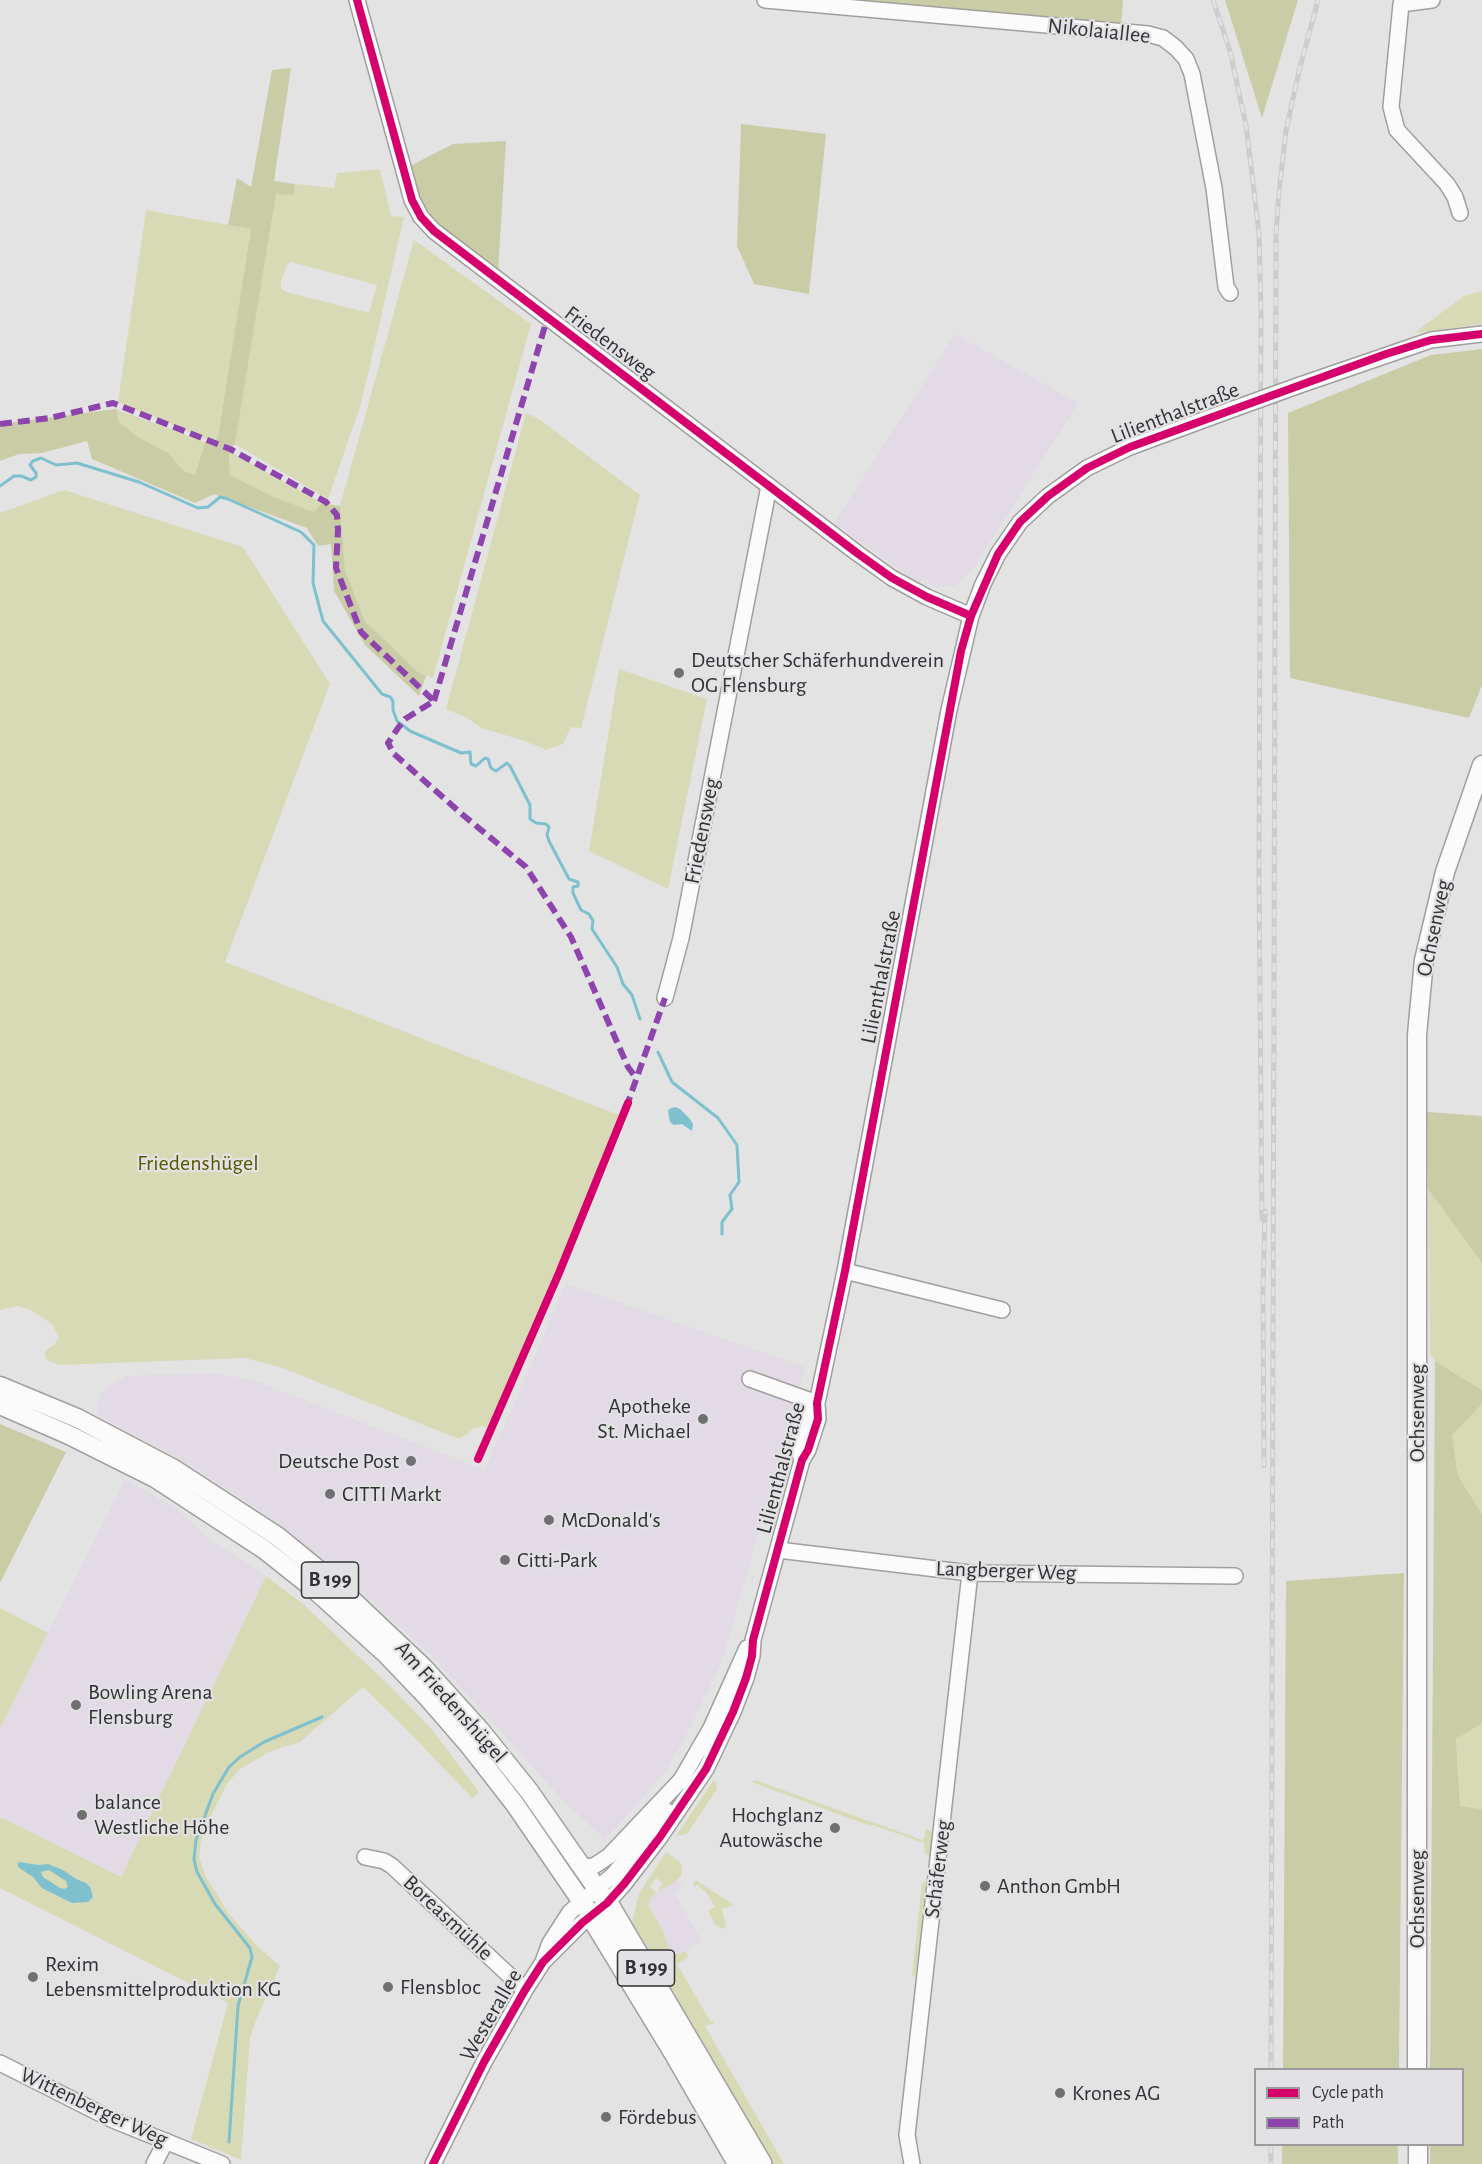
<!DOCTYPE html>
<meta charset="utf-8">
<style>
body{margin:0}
#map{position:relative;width:1482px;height:2164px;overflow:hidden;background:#e3e3e4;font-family:"Alegreya Sans",sans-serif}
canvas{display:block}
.legend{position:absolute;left:1254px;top:2068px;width:210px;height:78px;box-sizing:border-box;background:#e2e2e5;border:2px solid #9c9c9e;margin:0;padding:8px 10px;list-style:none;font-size:18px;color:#323234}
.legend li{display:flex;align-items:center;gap:12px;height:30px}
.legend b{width:30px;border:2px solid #9c9c9e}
</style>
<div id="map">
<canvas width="1482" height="2164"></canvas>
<ul class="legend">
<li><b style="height:8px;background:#d6006c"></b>Cycle path</li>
<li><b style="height:8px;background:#8e44ad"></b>Path</li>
</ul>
</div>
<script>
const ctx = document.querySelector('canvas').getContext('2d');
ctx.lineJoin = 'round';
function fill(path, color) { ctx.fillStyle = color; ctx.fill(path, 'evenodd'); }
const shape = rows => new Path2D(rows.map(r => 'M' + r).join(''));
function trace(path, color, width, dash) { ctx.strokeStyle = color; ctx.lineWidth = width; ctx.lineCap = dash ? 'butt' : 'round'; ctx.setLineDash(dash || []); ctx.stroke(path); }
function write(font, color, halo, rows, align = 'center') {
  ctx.font = font + ' "Alegreya Sans",sans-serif'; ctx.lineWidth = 4.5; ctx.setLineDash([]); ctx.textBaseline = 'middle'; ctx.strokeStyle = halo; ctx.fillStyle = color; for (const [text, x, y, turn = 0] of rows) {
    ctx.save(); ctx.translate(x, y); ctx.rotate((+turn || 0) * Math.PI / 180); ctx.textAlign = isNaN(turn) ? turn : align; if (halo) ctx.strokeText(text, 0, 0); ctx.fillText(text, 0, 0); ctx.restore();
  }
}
fill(shape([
 [955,334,1078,403,972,571,955,586,937,587,911,578,834,523],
 [566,1284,805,1367,722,1662,683,1741,665,1772,605,1840,560,1797,436,1660,332,1565,258,1509,181,1460,96,1414,101,1394,112,1383,127,1376,213,1373,253,1380,485,1470],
 [125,1480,176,1508,210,1540,266,1576,121,1877,0,1817,0,1729],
 [676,1880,683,1886,674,1893,702,1941,676,1955,672,1953,666,1945,663,1930,648,1902,657,1891,672,1884]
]), '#e2dae4');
fill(shape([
 [380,169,391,216,404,217,361,404,328,499,235,444,276,193,294,195,295,184,334,188,337,173],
 [291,262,377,285,369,313,286,292,281,288,281,282,287,265],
 [146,210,251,229,217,444,118,402],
 [414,240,531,324,433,678,419,673,365,621,345,570,340,506],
 [1482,291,1482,324,1414,333,1464,296],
 [116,409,205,442,195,475,184,471,168,453,138,437,119,422],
 [526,413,539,419,640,495,581,728,571,727,563,744,546,750,525,741,481,728,469,719,446,709],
 [229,451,322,503,314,512,274,497,230,475],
 [64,490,243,547,330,684,225,962,619,1115,559,1267,489,1428,482,1426,475,1428,461,1438,456,1438,283,1368,245,1358,59,1365,47,1360,45,1355,46,1350,54,1345,59,1337,52,1324,31,1310,18,1306,0,1310,0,513],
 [619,669,707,699,668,889,589,851],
 [1428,1189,1482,1263,1482,1390,1435,1361,1430,1354],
 [1482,1404,1482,1514,1458,1476,1452,1435],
 [266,1576,303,1604,395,1691,433,1731,479,1792,472,1798,406,1729,363,1687,300,1742,269,1752,240,1769,227,1784,210,1818,201,1841,199,1857,206,1877,229,1914,257,1946,280,1966,256,2020,250,2038,241,2160,191,2139,228,2003,0,1888,0,1817,121,1877],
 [0,1608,48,1633,0,1729],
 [1482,1723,1482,1809,1460,1806,1456,1738],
 [755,1780,922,1840,925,1836,925,1829,929,1830,932,1832,931,1857,925,1853,924,1843,873,1825,870,1826,752,1782],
 [713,1781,716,1782,717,1789,687,1834,676,1836],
 [666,1852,680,1862,682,1868,681,1876,672,1884,657,1891,663,1883,656,1878,650,1887,656,1892,650,1899,649,1906,663,1930,669,1950,676,1955,685,1951,689,1957,677,1964,710,2021,714,2021,715,2023,705,2026,784,2164,772,2164,691,2022,632,1923,639,1894],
 [693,1881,697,1881,734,1905,722,1909,726,1927,721,1929,718,1925,716,1926,708,1911,715,1907,705,1890,703,1891,698,1885,694,1887],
 [927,1881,917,1975,912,1976,922,1883]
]), '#d8dab6');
fill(shape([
 [819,0,1123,0,1121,26],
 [1225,0,1298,0,1262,118],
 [291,68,274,181,295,184,294,195,276,194,235,444,229,451,230,475,274,497,314,512,322,503,340,506,345,570,365,621,419,673,426,676,419,696,365,645,334,591,331,544,318,546,307,528,214,494,195,503,92,459,87,441,42,453,19,454,0,461,0,424,116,409,119,422,138,437,168,453,184,471,195,475,205,442,213,446,218,437,251,229,228,225,237,178,251,187,272,70],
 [741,124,826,134,809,294,754,284,737,246],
 [506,141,498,272,431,219,418,195,410,166,453,144],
 [1482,349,1482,685,1469,718,1290,678,1288,413,1431,355],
 [1427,1112,1482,1116,1482,1263,1428,1189],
 [1435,1361,1482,1390,1482,1404,1452,1435,1458,1476,1482,1514,1482,1723,1456,1739,1460,1806,1482,1809,1482,2164,1430,2164,1430,2145,1462,2144,1462,2070,1430,2069],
 [0,1424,66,1452,0,1583],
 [1404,1573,1399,2069,1283,2069,1286,1581],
 [1282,2145,1398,2145,1398,2164,1282,2164]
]), '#cacca5');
fill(shape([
 [675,1107,680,1109,689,1118,693,1124,692,1131,682,1124,674,1125,670,1122,668,1112,669,1109],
 [20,1862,38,1865,48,1864,63,1870,76,1879,86,1883,90,1887,93,1897,88,1902,72,1903,42,1888,33,1877,18,1867,18,1863],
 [49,1870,66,1881,68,1887,64,1889,60,1888,43,1877,41,1872]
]), '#7ec0ce');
trace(shape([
 [0,486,14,476,21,476,31,480,36,477,36,473,30,465,33,461,41,458,56,465,77,463,139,482,198,508,208,507,220,497,228,499,301,532,314,545,313,583,323,621,382,694,390,697,393,701,393,710,397,721,410,731,461,753,470,752,471,764,476,766,485,758,488,759,491,768,496,771,507,763,510,766,530,805,530,819,536,823,546,824,549,827,547,835,549,841,569,879,578,882,578,886,573,887,573,893,581,910,589,914,593,921,592,929,617,967,623,984,632,995,640,1019],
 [658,1052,672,1082,718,1118,737,1145,739,1182,730,1195,732,1209,722,1222,722,1234],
 [229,2142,238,2006,252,1957,250,1948,215,1904,197,1872,194,1859,196,1840,213,1794,229,1767,240,1757,264,1742,322,1717]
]), '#7ec0ce', 3);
const minor = shape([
 [357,0,412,200,421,217,434,231,857,553,892,578,927,597,971,616],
 [765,0,1148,34,1163,38,1176,48,1186,59,1192,74,1214,188,1226,287,1230,293],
 [1432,0,1401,4,1391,107,1397,130,1447,184,1455,197,1460,213],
 [1300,385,1431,340,1482,334],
 [665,998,681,938,769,486],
 [845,1271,1002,1310],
 [750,1379,817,1403],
 [802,1460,797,1446,806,1416,817,1403],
 [778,1550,970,1573,1235,1576],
 [365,1857,384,1861,392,1866,525,1990],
 [584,1867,594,1866,609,1856,681,1780,711,1728,747,1648],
 [544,1959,550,1943,570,1912,613,1875,667,1811],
 [0,2063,113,2120,222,2164],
 [154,2164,166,2141],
 [433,2164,484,2062,525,1990,543,1962,582,1923,607,1903,624,1884,660,1837,706,1769,733,1712,746,1678,752,1656,753,1640,802,1460,808,1450,818,1419,817,1403,845,1271,949,710,971,616,983,584,998,554,1020,522,1048,496,1087,468,1130,447,1236,408],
 [912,2164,907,2135,970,1573]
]);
const major = shape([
 [0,1386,77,1418,174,1469,277,1536,331,1580,424,1668,480,1730,529,1791,607,1903],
 [0,1405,69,1435,155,1478,265,1550,314,1589,386,1654,429,1699,468,1744,514,1803,591,1915],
 [1417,2070,1417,1035,1424,960,1445,872,1482,765],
 [1418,2144,1418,2164]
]);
const highway = shape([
 [607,1903,761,2164],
 [591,1915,675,2053,739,2164]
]);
trace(minor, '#9f9fa0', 18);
trace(major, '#9f9fa0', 21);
trace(highway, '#9f9fa0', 24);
trace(minor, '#fbfbfb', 15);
trace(major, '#fbfbfb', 18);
trace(highway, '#fbfbfb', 21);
const rail = shape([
 [1213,0,1230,51,1246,125,1259,233,1261,314,1259,874,1262,1219],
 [1264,1466,1263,1290,1265,1211],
 [1271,2070,1276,235,1279,192,1286,131,1299,71,1318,0],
 [1271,2144,1271,2164]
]);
trace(rail, '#ccc', 5);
trace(rail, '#e2e2e5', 3, [9]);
const minorBridge = shape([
 [1236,408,1300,385]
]);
trace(minorBridge, '#9f9fa0', 18, []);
trace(minorBridge, '#fbfbfb', 15);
trace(shape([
 [0,424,50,418,113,403,230,449,326,502,337,515,338,530,336,568,361,632,434,701,405,719,398,728,388,743,394,754,463,815,526,867,571,937,628,1067,637,1079],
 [434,701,547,319],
 [626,1108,665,998]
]), '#8e44ad', 6, [12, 6]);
trace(shape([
 [357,0,412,200,421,217,434,231,857,553,892,578,927,597,971,616],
 [478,1459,559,1273,628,1103],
 [433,2164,484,2062,525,1990,543,1962,582,1923,607,1903,624,1884,660,1837,706,1769,733,1712,746,1678,752,1656,753,1640,802,1460,808,1450,818,1419,817,1403,845,1271,961,651,971,616,998,554,1020,522,1048,496,1087,468,1130,447,1386,354,1431,340,1482,334]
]), '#d6006c', 8);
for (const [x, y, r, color] of [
 [679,673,6,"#707072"],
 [703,1419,6,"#707072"],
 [411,1461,6,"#707072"],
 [330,1494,6,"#707072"],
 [549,1520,6,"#707072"],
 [505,1560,6,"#707072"],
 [76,1705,6,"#707072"],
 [82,1815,6,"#707072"],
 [835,1828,6,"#707072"],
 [985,1886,6,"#707072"],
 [33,1977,6,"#707072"],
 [388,1987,6,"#707072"],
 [1060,2093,6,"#707072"],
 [606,2117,6,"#707072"]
]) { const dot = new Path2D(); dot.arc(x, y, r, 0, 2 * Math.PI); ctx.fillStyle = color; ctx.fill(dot); trace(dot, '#e2e2e5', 2); }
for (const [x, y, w] of [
 [330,1580,57],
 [646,1968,57]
]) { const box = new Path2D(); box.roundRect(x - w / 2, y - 18, w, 36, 4.5); ctx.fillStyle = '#e2e2e5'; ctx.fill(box); trace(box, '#323234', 1.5); }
write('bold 21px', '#323234', null, [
 ["B 199",330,1580],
 ["B 199",646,1968]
]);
write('22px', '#323234', '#e2e2e5', [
 ["Nikolaiallee",1099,31,6],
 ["Friedensweg",610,343,37],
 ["Lilienthalstraße",1175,413,-21],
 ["Friedensweg",702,831,-79],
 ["Ochsenweg",1434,928,-78],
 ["Lilienthalstraße",881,977,-79],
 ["Ochsenweg",1417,1413,-90],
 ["Lilienthalstraße",781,1468,-75],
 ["Langberger Weg",1006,1571,2],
 ["Am Friedenshügel",451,1702,48],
 ["Schäferweg",938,1869,-83],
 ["Ochsenweg",1417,1899,-90],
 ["Boreasmühle",448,1918,43],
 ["Westerallee",491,2015,-60],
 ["Wittenberger Weg",94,2107,25]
]);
write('22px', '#323234', '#e2e2e5', [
 ["Deutscher Schäferhundverein",691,660],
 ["OG Flensburg",691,685],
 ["Apotheke",691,1406,"right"],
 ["St. Michael",691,1431,"right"],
 ["Deutsche Post",399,1461,"right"],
 ["CITTI Markt",342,1494],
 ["McDonald's",561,1520],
 ["Citti-Park",517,1560],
 ["Bowling Arena",88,1692],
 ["Flensburg",88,1717],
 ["balance",94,1802],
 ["Westliche Höhe",94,1827],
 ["Hochglanz",823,1815,"right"],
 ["Autowäsche",823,1840,"right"],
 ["Anthon GmbH",997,1886],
 ["Rexim",45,1964],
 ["Lebensmittelproduktion KG",45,1989],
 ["Flensbloc",400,1987],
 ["Krones AG",1072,2093],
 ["Fördebus",618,2117]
], 'left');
write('22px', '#595900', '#e2e2e5', [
 ["Friedenshügel",198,1163]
]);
</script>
